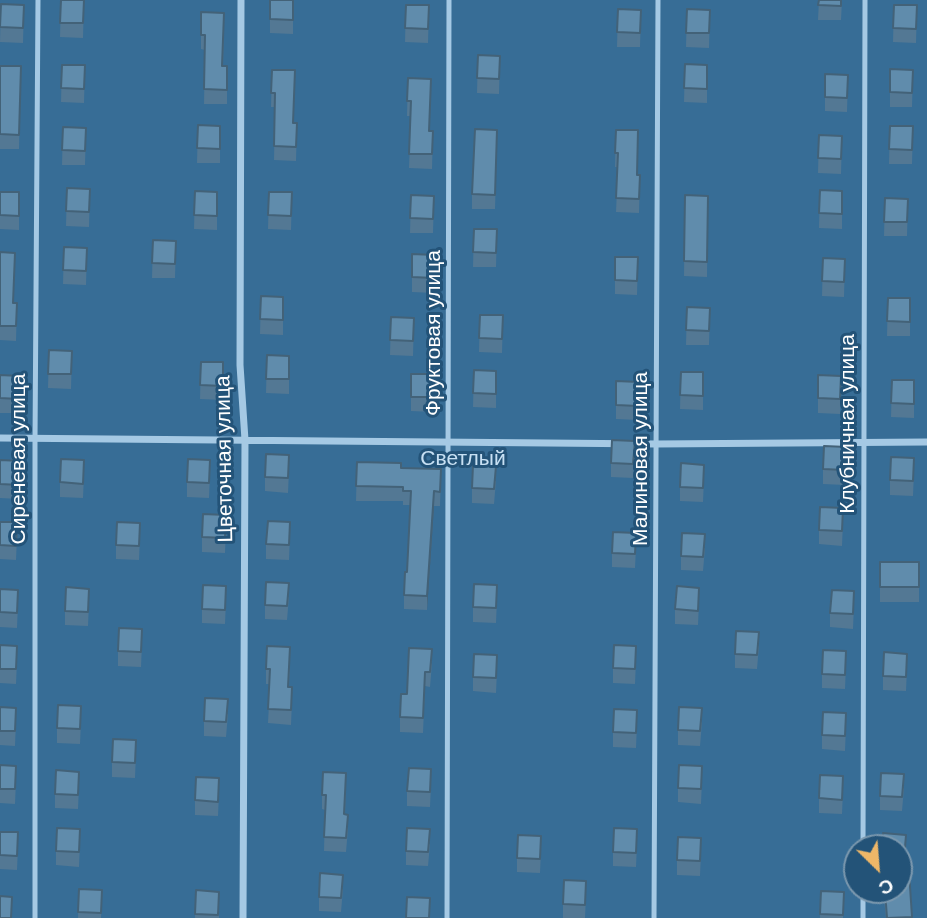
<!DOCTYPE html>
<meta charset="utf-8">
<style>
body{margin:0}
#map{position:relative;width:927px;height:918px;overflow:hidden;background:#235378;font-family:Arial,sans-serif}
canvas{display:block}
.north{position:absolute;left:843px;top:834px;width:70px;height:70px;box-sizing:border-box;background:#235378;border:2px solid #7b98ae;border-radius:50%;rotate:155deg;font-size:19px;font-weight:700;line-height:28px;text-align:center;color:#fff}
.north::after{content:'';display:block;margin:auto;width:24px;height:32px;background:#eeb768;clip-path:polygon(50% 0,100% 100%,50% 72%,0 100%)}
</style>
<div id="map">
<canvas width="927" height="918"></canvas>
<div class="north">С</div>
</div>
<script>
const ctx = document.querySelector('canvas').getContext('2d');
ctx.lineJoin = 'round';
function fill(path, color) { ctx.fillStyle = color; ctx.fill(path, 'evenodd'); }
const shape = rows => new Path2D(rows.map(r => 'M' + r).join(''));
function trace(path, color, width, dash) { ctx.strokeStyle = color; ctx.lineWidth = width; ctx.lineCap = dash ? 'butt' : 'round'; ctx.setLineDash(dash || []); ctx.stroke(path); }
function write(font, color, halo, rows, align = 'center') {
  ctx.font = font + ' Arial,sans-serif'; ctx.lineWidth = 6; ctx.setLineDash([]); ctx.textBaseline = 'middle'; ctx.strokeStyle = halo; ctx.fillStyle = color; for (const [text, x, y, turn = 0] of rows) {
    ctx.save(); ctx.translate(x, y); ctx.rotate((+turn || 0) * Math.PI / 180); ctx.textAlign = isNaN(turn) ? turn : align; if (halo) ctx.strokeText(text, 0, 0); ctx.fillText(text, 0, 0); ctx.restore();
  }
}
fill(shape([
 [0,0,927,0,927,918,0,918],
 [857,848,899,848,899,890,857,890]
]), '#376d96');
trace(shape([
 [863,848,865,0],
 [35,918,35,440,38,0],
 [447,918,449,0],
 [654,918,658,0],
 [863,918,863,890]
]), '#a5c9e4', 5);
trace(shape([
 [241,0,240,365,245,440,243,918],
 [0,438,656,444,927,442]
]), '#a5c9e4', 7);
fill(shape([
 [61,0,84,0,83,38,60,37],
 [270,0,293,0,293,34,270,33],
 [819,0,842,0,841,20,818,20],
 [1,4,24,5,23,43,0,42],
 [406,5,429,5,428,43,405,42],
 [894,5,917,5,916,43,893,42],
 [618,9,641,10,640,47,617,47],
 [687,9,710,10,709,48,686,47],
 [201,12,224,27,223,66,227,66,227,104,204,104,205,50,201,49],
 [478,55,500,56,499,94,477,93],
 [685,64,707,65,707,103,684,102],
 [62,65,85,65,84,103,61,102],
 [0,66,21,66,19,149,0,149],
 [272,70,293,123,297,123,296,161,274,160,275,107,271,107],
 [913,70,912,107,890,107,890,92],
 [825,74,848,75,847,112,825,111],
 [408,78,430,131,433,131,432,169,409,168,411,116,407,116],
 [198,125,220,126,220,163,197,163],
 [890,126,913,126,912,164,889,164],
 [63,127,86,128,85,165,62,165],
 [616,130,637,175,640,175,639,213,616,212,618,167,615,167],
 [819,135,842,136,841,174,818,173],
 [497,144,495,209,472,209,472,194],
 [67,188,90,189,89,227,66,226],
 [820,190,842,191,842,229,819,228],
 [195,191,217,192,217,230,194,229],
 [0,192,19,192,19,230,0,229],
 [269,192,292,192,291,230,268,229],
 [411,195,434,196,433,233,410,233],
 [685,195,708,196,707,277,684,276],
 [885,198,908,199,907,236,884,236],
 [474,229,497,229,496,267,473,267],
 [153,240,176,241,175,278,152,278],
 [64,247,87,248,86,285,63,284],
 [0,252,14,303,17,303,16,341,0,340],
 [412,254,435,255,434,293,412,292],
 [615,257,638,257,637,295,615,294],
 [823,258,845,259,844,297,822,296],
 [261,296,283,297,283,335,260,334],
 [888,298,910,298,910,336,887,336],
 [687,307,710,308,709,345,686,345],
 [480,315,503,315,502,353,479,352],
 [391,317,414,318,413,356,390,355],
 [49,350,72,351,71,389,48,388],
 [267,355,289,356,289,394,266,393],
 [201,362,223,362,223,400,200,399],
 [474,370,496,371,496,408,473,407],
 [681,372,703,372,703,410,680,409],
 [411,374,434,374,433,412,411,411],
 [0,375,20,376,19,413,0,413],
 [818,375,841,376,840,414,818,413],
 [892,380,914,380,914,418,891,417],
 [616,381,639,382,638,420,616,419],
 [635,455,633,478,611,477,611,463],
 [0,460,21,476,20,499,0,498],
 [847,461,845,485,823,484,823,469],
 [357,462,401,468,441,469,440,506,434,506,427,610,404,609,404,595,407,572,411,505,403,505,403,501,356,501],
 [289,470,288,493,265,491,265,477],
 [914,472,913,496,890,495,890,480],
 [210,474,209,498,187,497,187,482],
 [84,475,83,498,60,497,60,482],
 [704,479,703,502,680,501,680,487],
 [496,481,494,504,472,503,472,488],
 [0,522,17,537,16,560,0,559],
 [843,522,842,546,819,544,819,530],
 [226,529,225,553,202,552,202,537],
 [290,536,289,560,266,559,266,544],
 [140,537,139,560,116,559,116,545],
 [636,548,635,568,612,567,612,553],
 [705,548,703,571,681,570,681,556],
 [880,562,919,562,919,602,880,602],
 [0,589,18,604,17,628,0,627],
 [289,597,287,620,265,619,265,605],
 [497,599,496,623,473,622,473,607],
 [226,601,225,624,202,623,202,609],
 [699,602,698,625,675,624,675,609],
 [89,603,88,626,65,625,65,611],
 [854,605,853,629,830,627,830,613],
 [142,644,141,667,118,666,118,651],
 [0,645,17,661,16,684,0,683],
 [759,646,757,669,735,668,735,654],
 [636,661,635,684,613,683,613,668],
 [290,662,289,687,292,701,291,725,268,723,270,684,266,684,266,669],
 [432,663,430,687,425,686,423,733,400,732,400,717,407,694],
 [846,666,845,689,822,688,822,674],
 [907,668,906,691,883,690,883,676],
 [497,670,496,693,473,691,473,677],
 [0,707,16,722,15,746,0,745],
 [228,714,226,737,204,736,204,721],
 [81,721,80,744,57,743,57,728],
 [702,722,700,746,678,745,678,730],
 [637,724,636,748,613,747,613,732],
 [846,727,845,751,822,749,822,735],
 [136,754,135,778,112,777,112,762],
 [0,765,16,781,15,804,0,803],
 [702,780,701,804,678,802,678,788],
 [431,784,430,807,407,806,407,791],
 [79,786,78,809,55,808,55,794],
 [346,787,345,814,348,829,346,852,324,851,325,810,322,809,322,795],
 [904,788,902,811,880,810,880,796],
 [843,791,842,814,819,813,819,798],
 [219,793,218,816,195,815,195,800],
 [0,832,18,847,17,870,0,869],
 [80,843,79,867,56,865,56,851],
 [430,844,428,866,406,865,406,851],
 [637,844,636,867,613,866,613,852],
 [906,849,904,871,909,871,912,918,886,918,883,890,899,890],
 [541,850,540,873,517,872,517,858],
 [701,852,700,876,677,875,677,860],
 [79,889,102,890,101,918,78,918],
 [343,889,341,912,319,911,319,897],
 [196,890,219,892,219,918,195,918],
 [821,891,844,892,843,918,820,918],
 [586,896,585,918,563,918,563,904]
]), '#537894');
fill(shape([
 [434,491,434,506,427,610,427,596]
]), '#436278');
const building = shape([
 [61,0,84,0,83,23,60,23,61,0],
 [270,0,293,0,293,20,270,19,270,0],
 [819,0,841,0,841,6,818,5,819,0],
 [1,4,24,5,23,28,0,27,1,4],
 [406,5,429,5,428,29,405,28,406,5],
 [894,5,917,5,916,29,893,28,894,5],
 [618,9,641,10,640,33,617,32,618,9],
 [687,9,710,10,709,33,686,33,687,9],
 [201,12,224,13,222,66,227,66,227,90,204,89,205,35,201,35,201,12],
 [478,55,500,56,499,79,477,78,478,55],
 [685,64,707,65,707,89,684,88,685,64],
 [62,65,85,65,84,89,61,88,62,65],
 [0,66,21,66,19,135,0,134,0,66],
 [890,69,913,70,912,93,890,92,890,69],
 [272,70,295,70,293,123,297,123,296,147,274,146,275,93,271,93,272,70],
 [825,74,848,75,847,98,825,97,825,74],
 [408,78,431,79,429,131,433,131,432,154,409,154,411,101,407,101,408,78],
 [198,125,220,126,220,149,197,148,198,125],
 [890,126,913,126,912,150,889,149,890,126],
 [63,127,86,128,85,151,62,150,63,127],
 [475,129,497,130,495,195,472,194,475,129],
 [616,130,638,130,637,175,640,175,639,199,616,198,618,153,615,153,616,130],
 [819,135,842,136,841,159,818,158,819,135],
 [67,188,90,189,89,212,66,211,67,188],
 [820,190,842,191,842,214,819,213,820,190],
 [195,191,217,192,217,216,194,215,195,191],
 [0,192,19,192,19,216,0,215,0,192],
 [269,192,292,192,291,216,268,215,269,192],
 [411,195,434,196,433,219,410,218,411,195],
 [685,195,708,196,707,262,684,261,685,195],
 [885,198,908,199,907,222,884,222,885,198],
 [474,229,497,229,496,253,473,252,474,229],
 [153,240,176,241,175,264,152,263,153,240],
 [64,247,87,248,86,271,63,270,64,247],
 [0,252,15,253,13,303,17,303,16,326,0,326,0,252],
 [412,254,435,255,434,278,412,277,412,254],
 [615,257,638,257,637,281,615,280,615,257],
 [823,258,845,259,844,282,822,281,823,258],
 [261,296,283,297,283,320,260,319,261,296],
 [888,298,910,298,910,322,887,321,888,298],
 [687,307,710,308,709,331,686,330,687,307],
 [480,315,503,315,502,339,479,338,480,315],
 [391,317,414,318,413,341,390,340,391,317],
 [49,350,72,351,71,374,48,374,49,350],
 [267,355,289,356,289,379,266,379,267,355],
 [201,362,223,362,223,386,200,385,201,362],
 [474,370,496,371,496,394,473,393,474,370],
 [681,372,703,372,703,396,680,395,681,372],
 [411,374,434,374,433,397,411,397,411,374],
 [0,375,20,376,19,399,0,398,0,375],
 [818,375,841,376,840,399,818,398,818,375],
 [892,380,914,380,914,404,891,403,892,380],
 [616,381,639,382,638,406,616,405,616,381],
 [612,440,635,441,633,464,611,463,612,440],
 [824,446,847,447,845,470,823,469,824,446],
 [266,454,289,455,288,478,265,477,266,454],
 [891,457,914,458,913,481,890,480,891,457],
 [61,459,84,460,83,484,60,482,61,459],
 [188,459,210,460,209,483,187,482,188,459],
 [0,460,21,461,20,485,0,484,0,460],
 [357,462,401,463,401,468,441,469,440,492,434,491,427,596,404,595,405,572,407,572,411,491,403,491,403,487,356,486,357,462],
 [681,463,704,465,703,488,680,487,681,463],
 [473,465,496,466,494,489,472,488,473,465],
 [820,507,843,508,842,531,819,530,820,507],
 [203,514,226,515,225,538,202,537,203,514],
 [268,521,290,522,289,545,266,544,268,521],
 [0,522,17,522,16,546,0,545,0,522],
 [117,522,140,523,139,546,116,545,117,522],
 [613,532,636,533,635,554,612,553,613,532],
 [682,533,705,534,703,557,681,556,682,533],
 [880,562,919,562,919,587,880,587,880,562],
 [266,582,289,583,287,606,265,605,266,582],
 [474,584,497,585,496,608,473,607,474,584],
 [203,585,226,586,225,610,202,609,203,585],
 [677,586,699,588,698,611,675,609,677,586],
 [66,587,89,589,88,612,65,611,66,587],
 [0,589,18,590,17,613,0,612,0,589],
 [832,590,854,591,853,614,830,613,832,590],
 [119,628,142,629,141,652,118,651,119,628],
 [736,631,759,632,757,655,735,654,736,631],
 [0,645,17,646,16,669,0,669,0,645],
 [614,645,636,646,635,669,613,668,614,645],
 [267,646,290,647,288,687,292,687,291,710,268,709,270,669,266,669,267,646],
 [409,648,432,649,430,672,425,672,423,718,400,717,401,694,407,694,409,648],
 [823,650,846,651,845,675,822,674,823,650],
 [884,652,907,654,906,677,883,676,884,652],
 [474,654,497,655,496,678,473,677,474,654],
 [205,698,228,699,226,722,204,721,205,698],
 [58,705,81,706,80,729,57,728,58,705],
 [0,707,16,708,15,731,0,731,0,707],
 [679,707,702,708,700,731,678,730,679,707],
 [614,709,637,710,636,733,613,732,614,709],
 [823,712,846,713,845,736,822,735,823,712],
 [113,739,136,740,135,763,112,762,113,739],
 [0,765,16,766,15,789,0,789,0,765],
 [679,765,702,766,701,789,678,788,679,765],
 [409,768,431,769,430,792,407,791,409,768],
 [56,770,79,772,78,795,55,794,56,770],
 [323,772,346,773,344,814,348,815,346,838,324,837,326,795,322,795,323,772],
 [881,773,904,774,902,797,880,796,881,773],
 [820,775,843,776,842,800,819,798,820,775],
 [196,777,219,778,218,802,195,800,196,777],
 [57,828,80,829,79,852,56,851,57,828],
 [407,828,430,829,428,852,406,851,407,828],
 [614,828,637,829,636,853,613,852,614,828],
 [0,832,18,832,17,856,0,855,0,832],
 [883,833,906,835,903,871,909,871,912,917,887,918,885,890,899,890,899,848,882,848,883,833],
 [518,835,541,836,540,859,517,858,518,835],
 [678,837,701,838,700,861,677,860,678,837],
 [320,873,343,875,341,898,319,897,320,873],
 [564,880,586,881,585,905,563,904,564,880],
 [79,889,102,890,101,913,78,912,79,889],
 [196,890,219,892,218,915,195,914,196,890],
 [821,891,844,892,843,915,820,914,821,891],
 [0,896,12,897,11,918,0,918,0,896],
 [407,897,430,898,429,918,406,918,407,897]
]);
fill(building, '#608cac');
trace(building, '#436278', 2);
write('21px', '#fff', '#235378', [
 ["Фруктовая улица",434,333,-90],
 ["Клубничная улица",848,424,-90],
 ["Сиреневая улица",19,459,-90],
 ["Цветочная улица",225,459,-91],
 ["Малиновая улица",641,459,-90]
]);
write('21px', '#c7e0f3', '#235378', [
 ["Светлый",463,459]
]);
</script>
